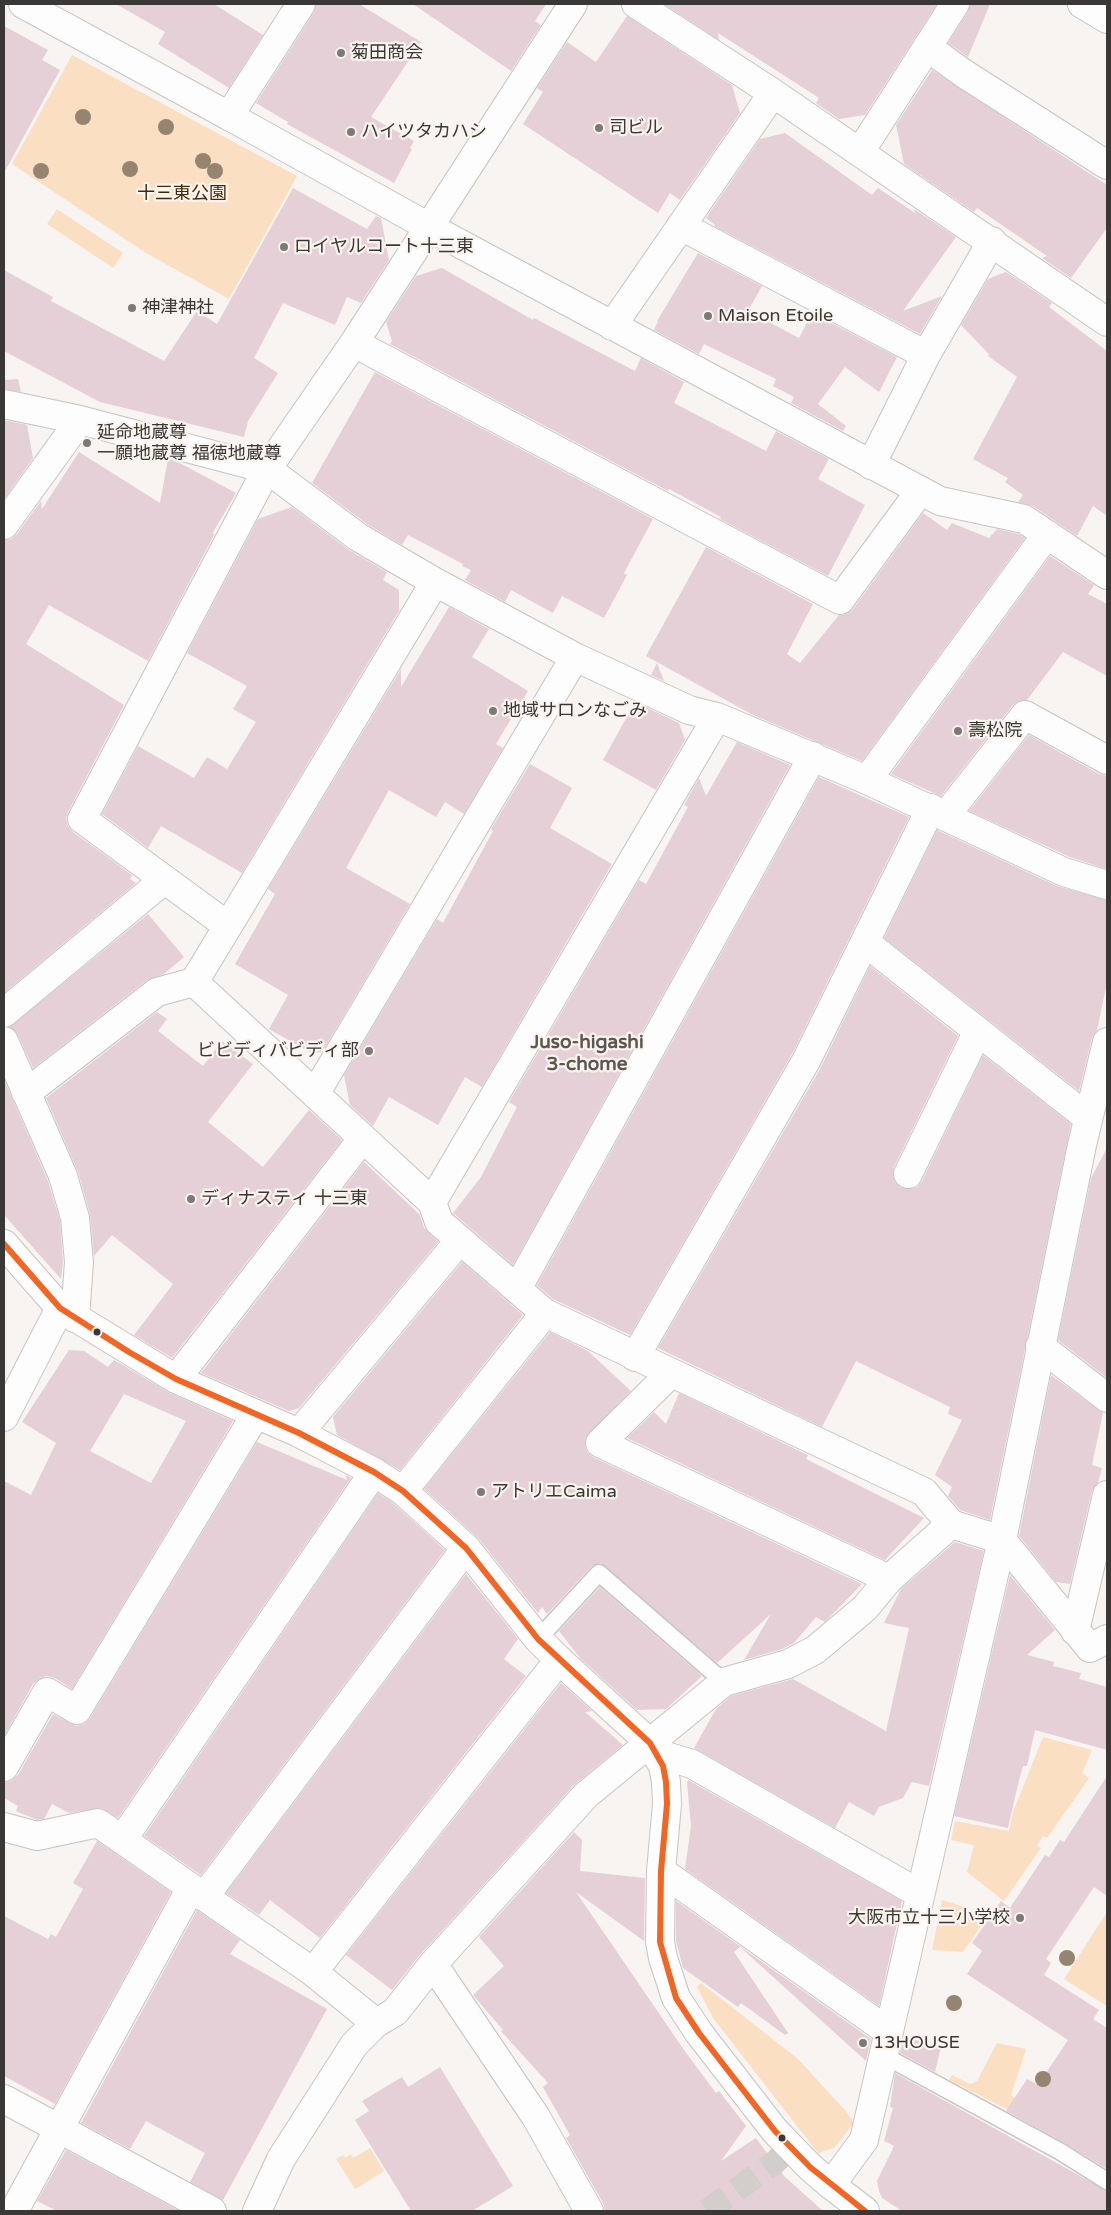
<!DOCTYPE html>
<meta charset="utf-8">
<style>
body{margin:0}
#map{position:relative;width:1111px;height:2215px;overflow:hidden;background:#f7f4f1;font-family:"Varela Round",sans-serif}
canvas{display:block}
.frame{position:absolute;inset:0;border:5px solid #3a3836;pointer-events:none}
</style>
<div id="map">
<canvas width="1111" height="2215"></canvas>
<div class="frame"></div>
</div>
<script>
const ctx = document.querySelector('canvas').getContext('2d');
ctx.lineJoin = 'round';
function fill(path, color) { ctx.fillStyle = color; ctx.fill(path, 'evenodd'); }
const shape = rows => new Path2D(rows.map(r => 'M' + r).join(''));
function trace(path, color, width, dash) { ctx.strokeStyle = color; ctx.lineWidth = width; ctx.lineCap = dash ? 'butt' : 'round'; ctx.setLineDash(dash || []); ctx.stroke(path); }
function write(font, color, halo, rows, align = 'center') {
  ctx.font = font + ' "Varela Round","Noto Sans JP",sans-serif'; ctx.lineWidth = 4.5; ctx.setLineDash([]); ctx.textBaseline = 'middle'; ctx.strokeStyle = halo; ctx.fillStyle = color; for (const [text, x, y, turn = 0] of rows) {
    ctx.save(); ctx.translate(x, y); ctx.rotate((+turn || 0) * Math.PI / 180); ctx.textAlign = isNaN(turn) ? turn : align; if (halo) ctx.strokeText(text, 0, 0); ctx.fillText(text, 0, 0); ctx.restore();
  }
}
fill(shape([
 [72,55,297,176,229,299,146,253,12,164],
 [57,209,123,253,113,268,47,224],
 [1043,1737,1092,1750,1082,1773,1089,1778,1047,1838,1043,1836,1037,1845,1041,1848,1004,1901,967,1872,974,1845,951,1840,955,1821,1009,1831,1013,1812],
 [942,1900,965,1907,983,1923,963,1952,932,1950],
 [1107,1912,1107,2006,1064,1979],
 [701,1983,797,2058,845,2110,854,2123,834,2148,818,2153,713,2018,697,1987],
 [997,2043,1026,2049,1011,2095,1023,2104,1029,2120,949,2080,952,2075,970,2084,977,2081],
 [370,2148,384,2171,355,2189,336,2159,343,2155,345,2158,351,2154,353,2158]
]), '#fadfc3');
fill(shape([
 [116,4,214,4,263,35,229,88,158,44,165,32],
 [316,4,359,4,421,42,371,117,414,141,410,148,412,149,394,183,287,124,288,122,256,103,314,12],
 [413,4,546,4,535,21,541,25,511,71],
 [664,4,937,4,865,115,839,119,816,103,819,98,718,33,719,40],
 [970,4,990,4,968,57,948,43,968,12],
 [627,16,732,85,740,113,680,200,670,193,658,213,523,124,543,92,537,88,567,42,596,62],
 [4,26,48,50,42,60,60,70,4,173],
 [932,70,1107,185,1107,228,1071,278,1042,258,1047,256,977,208,974,212,904,164,896,125],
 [785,133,872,195,878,188,915,213,914,209,956,237,903,311,942,296,920,334,714,226,715,225,706,218,760,139],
 [293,188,367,229,376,216,381,218,389,260,361,303,347,297,335,325,283,303,254,358,278,373,248,421,244,437,100,402,4,351,4,270,53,297,51,301,164,361,197,311,217,324],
 [698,253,762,286,748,311,799,338,812,313,897,357,879,392,845,367,818,404,846,426,843,431,791,403,794,397,773,386,776,379,704,344,699,354,654,330,658,321,657,321],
 [442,268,533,320,534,318,635,371,641,358,684,382,674,403,766,451,776,431,829,459,818,479,865,505,828,576,720,519,721,517,669,489,668,491,390,344,392,341,386,322,416,276],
 [1006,272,1052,303,1049,307,1107,351,1107,516,1093,506,1077,536,1033,506,1018,502,1023,495,1005,482,1008,478,973,459,1017,377,988,356,989,354,961,325,988,279],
 [375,372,653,519,624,573,627,575,604,618,562,596,553,613,511,590,505,602,465,580,471,570,462,566,463,564,408,535,402,545,367,524,312,483],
 [18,379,21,392,4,389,4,380],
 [4,420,27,425,33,458,4,499],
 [79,452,160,503,168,459,176,461,236,493,212,534,215,533,148,661,49,605,26,644,124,705,68,812,66,819,68,826,73,832,132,875,130,879,136,883,4,993,4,540,11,539,17,534,41,501,42,509],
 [292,507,349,550,387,572,383,580,399,590,399,611,242,873,161,826,148,848,102,814,138,746,194,778,207,757,227,769,256,722,233,709,247,686,187,653,258,519],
 [923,513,947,530,952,523,989,538,997,529,1018,534,1025,538,862,761,753,715,646,656,706,547,813,604,787,654,800,663,839,615,847,614,853,609],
 [1050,556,1094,585,1088,594,1107,604,1107,676,1063,652,1027,700,1019,701,1013,705,941,796,891,774],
 [449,607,489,629,472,657,528,691,496,744,503,748,464,814,445,802,436,817,389,790,346,868,410,904,322,1052,311,1053,269,1029,288,995,235,964,275,894,268,889,401,669,401,687],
 [657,663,664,681,651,675],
 [635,702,679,723,685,740,656,790,603,760],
 [1029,735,1099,774,1107,776,1107,869,1070,857,969,811],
 [737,742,790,765,513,1265,453,1213,481,1177,517,1107,509,1102,639,880,646,884,688,807,684,805,699,778,706,796],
 [530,764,572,788,550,828,612,864,482,1087,465,1077,438,1125,389,1097,373,1126,350,1105,344,1075,437,919,443,923,493,831,491,829],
 [819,777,909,817,792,1054,630,1335,553,1299,537,1285],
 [937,830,1057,886,1107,900,1107,983,1097,1030,1092,1038,1079,1091,884,938],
 [148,914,184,957,164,974,147,980,33,1068,18,1035,10,1027],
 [870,966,958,1036,894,1167,893,1176,895,1182,901,1188,910,1189,917,1187,922,1181,983,1055,1071,1124,990,1520,960,1510,948,1496,952,1487,935,1475,962,1420,948,1414,950,1407,856,1361,822,1427,658,1348,820,1069],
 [157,1012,167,1019,158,1031,203,1066,222,1041,253,1064,208,1122,263,1167,309,1110,342,1140,172,1358,134,1335,173,1284,112,1235,94,1256,90,1214,78,1172,46,1098],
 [4,1079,48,1181,60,1221,63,1262,61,1279,4,1215],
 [1107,1148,1107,1378,1058,1340,1091,1178],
 [364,1162,420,1215,424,1228,438,1242,299,1408,289,1411,201,1373],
 [462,1262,523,1315,400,1470,337,1435,333,1417],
 [550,1332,588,1351,631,1391,585,1438,585,1446,587,1452,593,1457,862,1584,825,1622,816,1617,794,1643,782,1649,744,1660,771,1614,717,1663,601,1563,592,1566,547,1614,542,1607,538,1613,478,1538,424,1489],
 [69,1350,84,1351,108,1367,114,1360,170,1393,233,1421,229,1428,226,1429,228,1430,72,1689,55,1678,47,1676,39,1679,33,1684,4,1736,4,1481,31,1495,56,1443,22,1422],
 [124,1394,186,1421,151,1483,90,1451],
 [1051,1375,1103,1413,1092,1465,1102,1468,1098,1483,1092,1491,1070,1584,1056,1582,1019,1536],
 [679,1393,808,1455,806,1459,924,1518,885,1560,627,1438,654,1412,666,1424],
 [257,1442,347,1480,346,1475,351,1478,118,1818,101,1808,69,1813,52,1804,44,1819,37,1820,16,1811,18,1806,4,1798,4,1783,11,1781,18,1775,53,1714,76,1726,84,1724,90,1718],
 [378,1493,393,1503,445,1550,201,1875,144,1836],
 [955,1542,984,1551,929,1786,912,1782,903,1798,879,1807,874,1816,849,1802,835,1828,694,1748,716,1709,731,1696,793,1679,886,1731,909,1628,884,1623,901,1589],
 [466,1574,518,1639,504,1659,526,1676,320,1938,270,1900,259,1915,226,1893],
 [1010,1575,1055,1630,1027,1655,1054,1662,1053,1666,1081,1673,1079,1679,1107,1687,1107,1750,1035,1730,1027,1766,1023,1766,1018,1784,1008,1828,954,1816],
 [600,1587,702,1676,666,1709,637,1710,580,1658,559,1631],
 [561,1683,592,1711,585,1712,623,1745,574,1785,419,1956,392,1990,346,1955],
 [1107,1776,1107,1896,1094,1887,1046,1959,1051,1963,1044,1975,1099,2010,1093,2019,1107,2028,1107,2169,1066,2144,1006,2111,1027,2079,1038,2085,1068,2040,967,1974,982,1951,972,1943,1001,1901,1010,1908,1045,1855,1049,1857,1060,1840,1064,1842],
 [688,1780,902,1901,879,2006,685,1869,691,1826,687,1783],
 [574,1832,582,1840,580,1871,645,1878,644,1941,576,1892,684,2050,716,2093,719,2091,746,2126,721,2161,756,2138,784,2176,823,2211,605,2211,603,2203,566,2138,570,2135,543,2087,548,2083,501,2031,503,2030,473,1995,504,1966,479,1937],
 [97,1841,171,1892,55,2104,4,2076,4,1916,48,1939,51,1934,56,1937,83,1889,73,1883],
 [676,1901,871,2039,866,2061,740,1947,734,1952,788,2033,785,2035,741,2003,738,2007,683,1968,676,1941],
 [197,1910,240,1940,230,1954,327,2009,223,2200,190,2182,205,2153,146,2121,130,2149,81,2123],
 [904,2037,941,2047,935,2072,900,2053],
 [440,2067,513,2186,472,2211,411,2211,355,2120,369,2111,362,2101,402,2077,408,2087],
 [895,2073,1107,2191,1107,2211,902,2211,882,2198,879,2191,877,2181,894,2146,884,2141,893,2108,890,2107],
 [66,2150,180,2211,57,2211,37,2201]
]), '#e4d0d6');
trace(shape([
 [707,2211,774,2163,790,2148]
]), '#d1cecc', 24, [24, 12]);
const service = shape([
 [538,1639,599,1573,724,1682],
 [883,2055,1061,2152,1107,2181]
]);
const minor = shape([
 [23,4,229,116,301,4],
 [573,4,354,343,267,469,82,819,228,926,194,982,432,1202,439,1222,545,1313,924,1492,951,1524,1002,1540,1090,1648,1107,1639],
 [636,4,773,93,1107,322],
 [1082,4,1107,19],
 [927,47,963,73,1107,165],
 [860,152,955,4],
 [681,226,926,355],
 [429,227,940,501,1024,519,1107,575],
 [612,326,773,93],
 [354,343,840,600,920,491],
 [4,404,80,420,267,469,358,537,435,582,575,657,689,710,717,717,867,780,1064,872,1107,885],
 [871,465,926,355,992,241],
 [4,525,80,420],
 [867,780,1047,534],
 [946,815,1025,715,1107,760],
 [228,926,435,582],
 [866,943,1088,1118],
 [4,1013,164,880],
 [4,1041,63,1176,75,1218,79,1262,75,1318],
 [26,1093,157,992,194,982],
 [315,1094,575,657],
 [908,1174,978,1031],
 [432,1202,717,717],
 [4,1244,60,1308,4,1417],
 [517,1289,813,756],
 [1040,1346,1107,1398],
 [635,1357,806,1061,931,808],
 [670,1374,600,1443,889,1579],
 [176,1379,363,1138],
 [299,1433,460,1240],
 [403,1491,545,1313],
 [1075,1631,1107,1495],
 [650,1743,663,1766,666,1782,667,1804,661,1871,660,1942,663,1958,676,1998,699,2033,775,2131,810,2167,831,2185,864,2140,1002,1540,1082,1145,1107,1042],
 [656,1753,692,1764,920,1894],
 [4,1767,47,1692,77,1710,256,1414],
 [4,1827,37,1836,98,1823,313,1972,376,2023],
 [122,1840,374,1472],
 [661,1871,889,2032],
 [204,1897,466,1548],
 [433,1964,536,2117,589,2211],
 [313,1972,559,1660],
 [4,2099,212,2211],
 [14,2211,191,1888],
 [257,2211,281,2159,354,2045,376,2023,395,2012,433,1964,586,1795,724,1682,788,1664,815,1650,865,1608,889,1579,951,1524]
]);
const tertiary = shape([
 [229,116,429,227],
 [60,1308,176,1379,299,1433,374,1472,403,1491,466,1548,538,1639,559,1660,650,1743],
 [831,2185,865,2211]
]);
trace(service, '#c6c4c1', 19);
trace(minor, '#c6c4c1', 30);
trace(tertiary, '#c6c4c1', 30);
trace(service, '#fefdfd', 16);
trace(minor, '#fefdfd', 28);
trace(tertiary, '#fefdfd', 28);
trace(shape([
 [4,1244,60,1308,129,1352,176,1379,299,1433,374,1472,403,1491,466,1548,538,1639,650,1743,663,1766,666,1782,667,1804,661,1871,660,1942,676,1998,699,2033,775,2131,810,2167,865,2211]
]), '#f26522', 6);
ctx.fillStyle = '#958470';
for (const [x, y] of [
 [83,117],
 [166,127],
 [203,161],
 [130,169],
 [41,171],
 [215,171],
 [1067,1958],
 [954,2003],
 [1043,2079]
]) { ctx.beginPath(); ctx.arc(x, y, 8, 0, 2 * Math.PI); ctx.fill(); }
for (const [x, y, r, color] of [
 [341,53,5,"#7c7a77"],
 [599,128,5,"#7c7a77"],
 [351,132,5,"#7c7a77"],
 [284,247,5,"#7c7a77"],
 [132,308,5,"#7c7a77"],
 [708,316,5,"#7c7a77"],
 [87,443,5,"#7c7a77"],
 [493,711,5,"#7c7a77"],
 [958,731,5,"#7c7a77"],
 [369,1051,5,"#7c7a77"],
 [191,1199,5,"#7c7a77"],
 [97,1332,4.5,"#3a3836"],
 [481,1492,5,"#7c7a77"],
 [1020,1918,5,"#7c7a77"],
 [863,2043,5,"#7c7a77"],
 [782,2138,4.5,"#3a3836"]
]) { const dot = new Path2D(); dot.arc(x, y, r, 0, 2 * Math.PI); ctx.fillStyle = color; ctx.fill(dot); trace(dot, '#faf4ee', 2); }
write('18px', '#3a3836', '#faf4ee', [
 ["菊田商会",351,53],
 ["司ビル",609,128],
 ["ハイツタカハシ",361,132],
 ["ロイヤルコート十三東",294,247],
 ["神津神社",142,308],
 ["Maison Etoile",718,316],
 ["延命地蔵尊",97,433],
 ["一願地蔵尊 福徳地蔵尊",97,454],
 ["地域サロンなごみ",503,711],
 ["壽松院",968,731],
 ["ビビディバビディ部",359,1051,"right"],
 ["ディナスティ 十三東",201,1199],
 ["アトリエCaima",491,1492],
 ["大阪市立十三小学校",1010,1918,"right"],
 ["13HOUSE",873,2043]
], 'left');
write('18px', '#442907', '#faf4ee', [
 ["十三東公園",182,194]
]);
write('bold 19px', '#5b5651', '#faf4ee', [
 ["Juso-higashi",587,1043],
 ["3-chome",587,1065]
]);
</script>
